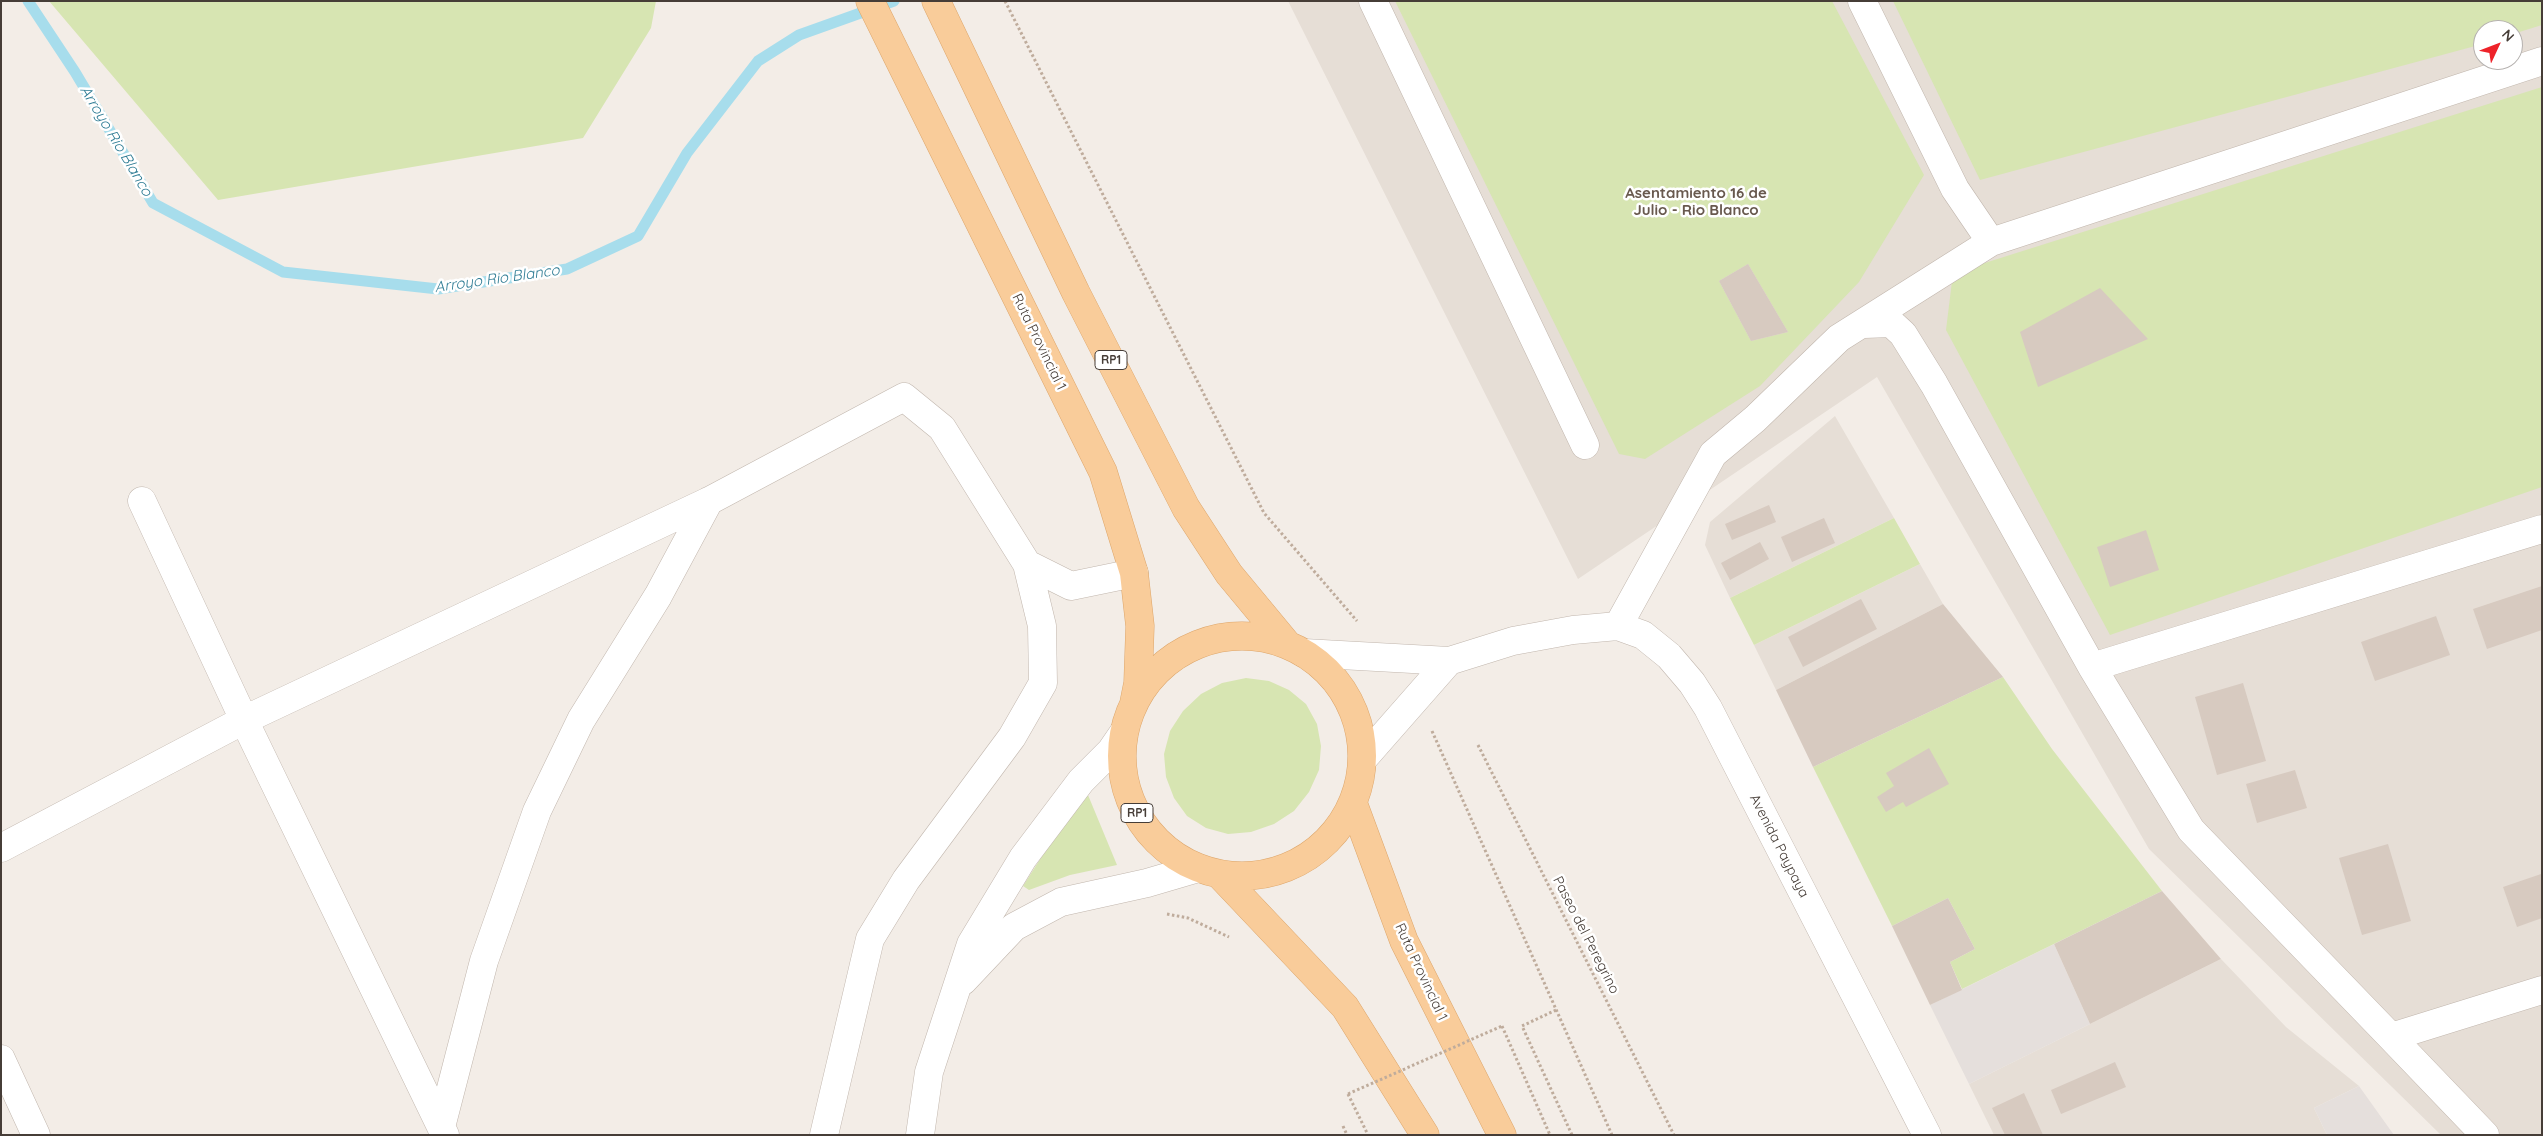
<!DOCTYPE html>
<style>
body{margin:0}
#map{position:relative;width:2543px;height:1136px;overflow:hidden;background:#f3ede7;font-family:Quicksand,sans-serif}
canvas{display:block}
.frame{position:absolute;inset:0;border:2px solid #463d37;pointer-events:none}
.north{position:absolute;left:2473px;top:20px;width:50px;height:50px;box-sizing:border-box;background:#fff;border:1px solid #b5b1af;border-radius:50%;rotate:47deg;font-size:14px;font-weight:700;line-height:20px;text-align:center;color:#463d37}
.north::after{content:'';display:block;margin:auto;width:18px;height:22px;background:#ee232a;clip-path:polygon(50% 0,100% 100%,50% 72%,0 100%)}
</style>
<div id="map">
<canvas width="2543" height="1136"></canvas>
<div class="frame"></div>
<div class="north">N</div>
</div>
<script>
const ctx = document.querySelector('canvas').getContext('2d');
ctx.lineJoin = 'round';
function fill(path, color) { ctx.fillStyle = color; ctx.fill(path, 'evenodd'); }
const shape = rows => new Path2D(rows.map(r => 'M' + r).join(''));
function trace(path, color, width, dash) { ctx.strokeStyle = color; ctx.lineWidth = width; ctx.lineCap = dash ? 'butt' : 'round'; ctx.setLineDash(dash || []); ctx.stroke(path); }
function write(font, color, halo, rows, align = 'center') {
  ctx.font = font + ' Quicksand,sans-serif'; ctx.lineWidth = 5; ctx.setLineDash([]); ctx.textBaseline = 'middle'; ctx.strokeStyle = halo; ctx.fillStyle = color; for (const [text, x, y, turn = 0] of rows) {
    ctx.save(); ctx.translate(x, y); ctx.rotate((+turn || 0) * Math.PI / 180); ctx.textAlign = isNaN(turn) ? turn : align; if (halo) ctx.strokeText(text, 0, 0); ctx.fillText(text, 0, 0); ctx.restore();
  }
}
fill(shape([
 [1288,1,2542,1,2542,1135,2441,1135,2149,849,1877,377,1578,579],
 [2483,30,2513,30,2513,60,2483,60],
 [1835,416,1894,518,1730,598,1705,545,1710,522],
 [1920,564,1943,604,1776,690,1754,645],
 [2221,959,2286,1027,2359,1086,2314,1108,2327,1135,1994,1135,1969,1084]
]), '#e6ded6');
fill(shape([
 [2054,944,2090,1024,1969,1084,1930,1005],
 [2359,1086,2394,1135,2327,1135,2314,1108]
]), '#e5dfdc');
fill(shape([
 [49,1,656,1,651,28,583,138,218,200],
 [1395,1,1832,1,1924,175,1859,282,1760,386,1645,459,1619,454],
 [1748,264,1788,332,1751,341,1719,281],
 [1893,1,2542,1,2542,25,2513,34,2513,30,2483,30,2483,44,2479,45,1980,180],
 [2542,87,2542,487,2110,635,1946,330,1953,273],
 [1894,518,1920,564,1754,645,1730,598],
 [2003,677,2052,749,2162,891,1962,989,1950,962,1975,949,1948,898,1892,926,1813,767],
 [1246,678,1269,681,1289,690,1306,704,1317,724,1321,746,1319,770,1309,792,1294,811,1274,824,1251,832,1228,834,1206,828,1187,816,1174,798,1166,777,1164,754,1170,731,1183,711,1201,694,1222,683],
 [1088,795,1117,865,1070,875,1029,890,1023,886,1051,842]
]), '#d7e5b2');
trace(shape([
 [28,1,75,72,153,203,283,272,438,289,567,269,638,236,687,153,758,61,799,35,894,1]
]), '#a7ddec', 11);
fill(shape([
 [1748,264,1788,332,1751,341,1719,281],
 [2100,288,2148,339,2038,387,2020,332],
 [1769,505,1776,522,1732,540,1725,524],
 [1824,518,1835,543,1792,562,1781,537],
 [2146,530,2159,570,2110,587,2097,547],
 [1760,542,1769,559,1730,580,1721,563],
 [2542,586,2542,630,2487,649,2473,609],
 [1861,599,1877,629,1803,667,1788,637],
 [1943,604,2003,677,1813,767,1776,690],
 [2436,616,2450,655,2375,681,2361,642],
 [2243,683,2266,761,2217,775,2195,697],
 [1929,748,1949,784,1906,807,1903,802,1886,812,1877,797,1894,786,1886,773],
 [2295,770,2307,808,2257,823,2246,784],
 [2388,844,2411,921,2362,935,2339,858],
 [2541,874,2542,918,2517,927,2503,887],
 [2162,891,2221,959,2090,1024,2054,944],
 [1948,898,1975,949,1950,962,1962,990,1930,1005,1892,926],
 [2115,1062,2126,1087,2061,1114,2051,1090],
 [2024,1093,2043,1135,2005,1135,1992,1108]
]), '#d7cac0');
const minor = shape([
 [1373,1,1585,445],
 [1991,242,2542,61],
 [1864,324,1891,323,1903,334,1934,384,2092,667],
 [142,501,244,720,445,1135],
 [2542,529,2092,667,2191,830,2391,1037,2542,990],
 [1618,626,1713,454,1755,419,1839,338,1991,242,1955,189,1862,1],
 [1304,653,1449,661,1513,641,1573,630,1618,626,1643,635,1669,656,1692,683,1708,708,1927,1135],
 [1363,759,1449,661],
 [1,848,244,720,709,501,904,397,942,428,1027,564,1071,586,1134,573],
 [963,981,1014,927,1061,902,1147,883,1198,868],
 [2391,1037,2485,1135],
 [1,1059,36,1135],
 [441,1127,484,961,537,811,581,720,658,596,709,501],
 [824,1135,870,939,906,880,1012,737,1043,683,1042,626,1027,564],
 [920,1135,929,1072,971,944,1023,858,1081,781,1111,751,1124,732]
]);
const major = shape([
 [870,1,1103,472,1134,573,1140,626,1138,683,1134,703],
 [936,1,1076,293,1186,508,1229,574,1287,644],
 '1122 756a120 120 0 1 1 240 0a120 120 0 1 1-240 0Z',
 [1353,803,1404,941,1502,1135],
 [1219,874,1345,1007,1425,1135]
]);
trace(minor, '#c1b6ad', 29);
trace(major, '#dda66b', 29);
trace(shape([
 [1005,1,1264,513,1357,621],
 [1432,731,1612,1135],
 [1478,745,1674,1135],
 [1167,914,1188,918,1229,937],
 [1556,1010,1522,1026,1572,1135],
 [1502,1026,1550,1135],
 [1348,1094,1368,1135],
 [1343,1126,1347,1135]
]), '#bfac9c', 3, [2.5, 2.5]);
trace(minor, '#fff', 28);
trace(major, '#f9cc9a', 28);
trace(shape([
 [1348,1094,1502,1026]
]), '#bfac9c', 3, [2.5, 2.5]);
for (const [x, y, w] of [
 [1111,360,32],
 [1137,813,32]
]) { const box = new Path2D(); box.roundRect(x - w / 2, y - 9.5, w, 19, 4); ctx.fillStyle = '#fff'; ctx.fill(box); trace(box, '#463d37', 1); }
write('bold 12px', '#463d37', null, [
 ["RP1",1111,360],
 ["RP1",1137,813]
]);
write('14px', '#463d37', '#fff', [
 ["Ruta Provincial 1",1039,342,64],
 ["Avenida Paypaya",1779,846,63],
 ["Paseo del Peregrino",1586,935,63],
 ["Ruta Provincial 1",1421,972,65]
]);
write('italic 15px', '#307d95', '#fff', [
 ["Arroyo Rio Blanco",116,141,59],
 ["Arroyo Rio Blanco",497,279,-8]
]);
write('bold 15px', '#68594e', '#fff', [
 ["Asentamiento 16 de",1696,193],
 ["Julio - Rio Blanco",1696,210]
]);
</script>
